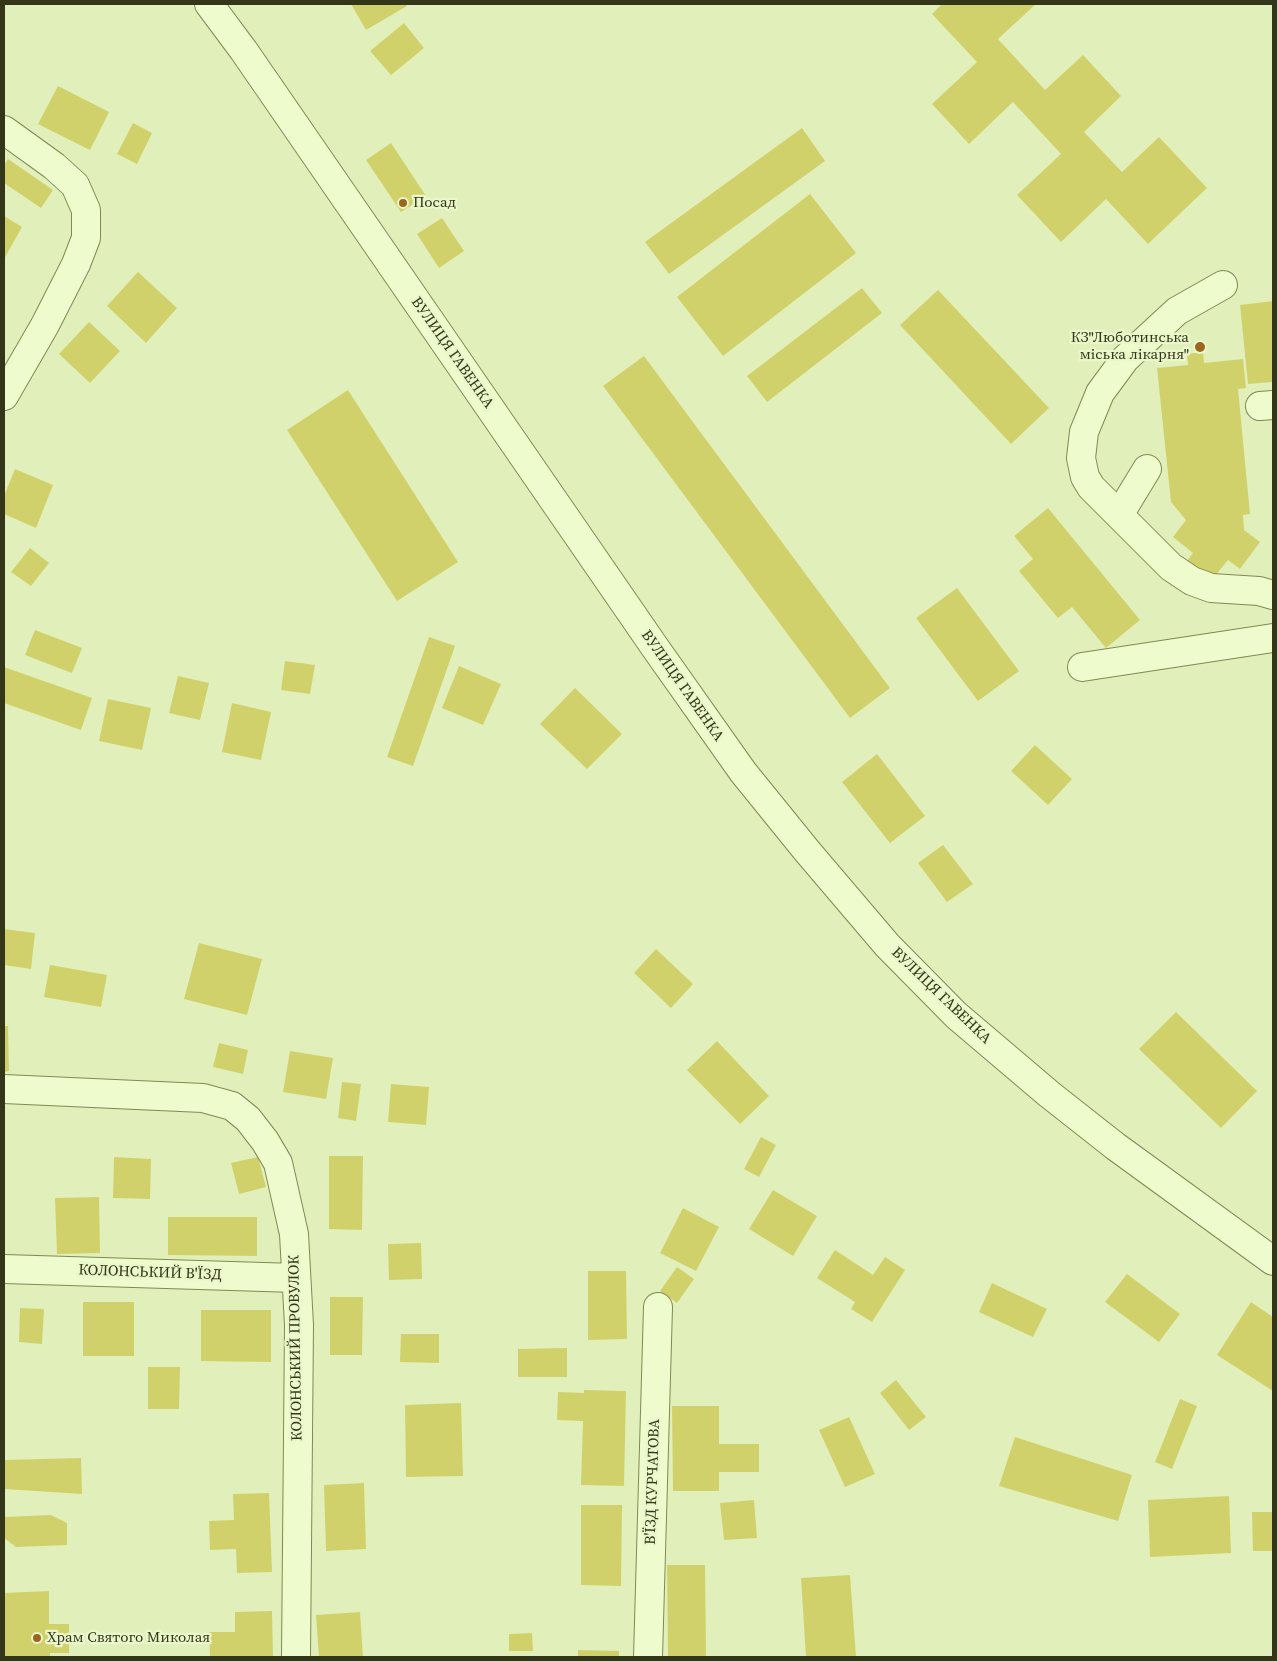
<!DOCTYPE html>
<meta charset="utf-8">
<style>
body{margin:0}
#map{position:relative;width:1277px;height:1661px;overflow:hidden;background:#e1f0ba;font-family:"Source Serif 4",serif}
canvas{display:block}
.frame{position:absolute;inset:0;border:5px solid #343619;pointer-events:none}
</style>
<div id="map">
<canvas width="1277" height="1661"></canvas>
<div class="frame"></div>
</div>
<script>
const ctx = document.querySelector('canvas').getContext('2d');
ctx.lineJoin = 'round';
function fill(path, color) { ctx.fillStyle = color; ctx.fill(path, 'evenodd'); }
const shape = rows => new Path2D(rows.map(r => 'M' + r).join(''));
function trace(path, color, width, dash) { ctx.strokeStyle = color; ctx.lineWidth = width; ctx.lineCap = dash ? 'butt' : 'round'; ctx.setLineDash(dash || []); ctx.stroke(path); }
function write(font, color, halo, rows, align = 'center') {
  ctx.font = font + ' "Source Serif 4",serif'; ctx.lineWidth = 4.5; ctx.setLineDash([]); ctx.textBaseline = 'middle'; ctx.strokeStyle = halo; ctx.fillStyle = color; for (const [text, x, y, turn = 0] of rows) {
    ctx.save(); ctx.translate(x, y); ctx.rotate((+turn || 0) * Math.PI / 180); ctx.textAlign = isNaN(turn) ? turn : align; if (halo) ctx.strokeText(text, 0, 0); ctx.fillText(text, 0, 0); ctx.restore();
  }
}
fill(shape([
 [351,4,406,4,407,6,366,30],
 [942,4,1036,4,998,39,1045,90,1083,55,1121,96,1084,132,1122,172,1159,137,1207,188,1148,244,1106,199,1061,242,1017,195,1061,154,1013,102,969,144,932,104,977,62,932,14],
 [404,23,424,48,391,75,370,51],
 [58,86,109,112,90,150,38,124],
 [133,123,152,133,137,164,117,154],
 [802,128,825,161,669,274,645,242],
 [391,143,426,196,401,212,366,160],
 [8,159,53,190,41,208,4,183,4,165],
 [810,194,856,253,723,356,677,297],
 [4,216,22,227,4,259],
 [442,218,464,251,439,268,417,234],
 [138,272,177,308,146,343,107,306],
 [862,288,882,313,767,402,747,376],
 [938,290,1049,408,1011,444,900,325],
 [1273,301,1273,382,1248,384,1240,305],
 [89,322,120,351,90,383,59,354],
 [1203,352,1204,363,1243,359,1246,388,1238,389,1250,514,1243,515,1244,530,1260,542,1240,569,1228,560,1211,581,1186,562,1193,553,1173,537,1186,520,1171,502,1157,368,1188,365,1187,354],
 [644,356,890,688,850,718,603,386],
 [348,390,458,562,397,601,287,430],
 [15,469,53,485,36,528,4,514,4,496],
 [1048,508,1140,620,1106,648,1072,607,1058,618,1019,571,1033,559,1014,536],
 [30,548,49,563,31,586,11,572],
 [957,588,1019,671,978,701,916,618],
 [35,630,82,648,72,673,25,655],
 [429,637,455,646,413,766,387,757],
 [285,661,315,665,310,694,281,690],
 [459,666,501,684,483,725,442,708],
 [4,667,92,698,81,730,4,703],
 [178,676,209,683,200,720,169,713],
 [575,688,622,734,587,769,540,724],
 [108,699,151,708,142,750,99,741],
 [232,703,271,712,261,760,222,752],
 [1035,745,1072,779,1048,805,1011,771],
 [877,754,925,816,890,843,842,782],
 [943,845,973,884,947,902,918,863],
 [4,929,35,933,31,969,4,965],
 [199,943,262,959,247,1015,184,999],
 [656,949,693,984,671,1008,634,973],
 [50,965,107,975,101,1007,44,997],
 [1176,1012,1257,1091,1221,1128,1139,1049],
 [4,1026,8,1026,9,1071,4,1072],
 [717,1041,769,1096,740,1124,687,1070],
 [219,1043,248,1050,243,1074,213,1067],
 [290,1051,333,1058,326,1099,283,1092],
 [342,1082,361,1084,356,1121,338,1118],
 [391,1084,429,1087,426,1125,388,1122],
 [761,1137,776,1145,759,1177,744,1169],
 [329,1156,363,1156,362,1230,329,1229],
 [114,1157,151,1159,150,1199,113,1198],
 [258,1157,266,1187,239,1194,231,1163],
 [773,1190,817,1216,793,1256,749,1229],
 [99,1197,100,1253,57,1254,55,1198],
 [683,1208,719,1227,696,1271,660,1253],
 [168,1217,257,1217,257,1256,168,1255],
 [421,1243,422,1279,389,1280,388,1244],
 [835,1250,873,1275,885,1257,905,1270,872,1322,851,1309,855,1302,817,1278],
 [677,1267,694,1279,677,1303,660,1291],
 [588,1271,626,1271,627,1339,588,1340],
 [1127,1274,1180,1314,1159,1342,1105,1302],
 [992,1283,1047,1309,1033,1337,979,1312],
 [330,1297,363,1297,362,1355,330,1355],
 [83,1302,134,1302,134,1356,83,1356],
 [1251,1302,1273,1317,1273,1391,1217,1355],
 [20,1308,44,1309,42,1344,19,1342],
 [201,1310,271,1310,271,1362,201,1361],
 [401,1334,439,1334,439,1363,400,1362],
 [567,1348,567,1377,518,1377,518,1349],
 [148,1367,180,1367,179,1409,148,1409],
 [896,1380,926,1417,909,1430,880,1393],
 [584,1390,626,1391,624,1486,581,1485,583,1421,557,1420,558,1392,584,1393],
 [1180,1399,1197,1406,1172,1469,1155,1462],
 [461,1403,463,1476,406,1477,405,1405],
 [672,1406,719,1406,719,1444,759,1444,759,1472,719,1472,719,1491,673,1491],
 [849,1417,875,1474,845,1487,819,1430],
 [1015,1437,1132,1475,1118,1521,999,1486],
 [81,1458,82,1494,4,1489,4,1460],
 [364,1483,366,1549,326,1551,324,1485],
 [269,1493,272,1572,237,1573,236,1549,210,1550,209,1521,234,1520,233,1494],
 [1229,1496,1231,1553,1150,1557,1148,1500],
 [754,1500,757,1538,724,1540,720,1503],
 [581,1505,622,1505,621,1586,581,1585],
 [1252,1512,1273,1512,1273,1551,1253,1551],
 [51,1515,67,1523,67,1545,16,1547,4,1538,4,1517],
 [667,1565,705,1565,706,1657,668,1657],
 [850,1575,856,1657,806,1657,801,1578],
 [49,1591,49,1624,69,1624,69,1653,50,1653,50,1657,4,1657,4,1593],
 [272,1611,273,1657,210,1657,209,1632,235,1632,235,1612],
 [360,1612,363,1657,319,1657,316,1615],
 [532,1633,533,1651,509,1651,509,1634],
 [578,1650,619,1651,619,1657,578,1657]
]), '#d1d16c');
const minor = shape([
 [209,4,244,51,654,646,743,772,807,851,887,945,956,1015,1049,1094,1115,1146,1273,1261],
 [4,130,54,166,75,185,86,210,86,238,76,264,45,325,4,396],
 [1223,285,1177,311,1125,359,1100,393,1084,432,1081,458,1085,477,1091,487,1171,567,1192,581,1211,588,1259,591,1273,595],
 [1260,406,1273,405],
 [1119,515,1147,469],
 [1082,667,1273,638],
 [4,1089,203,1098,232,1106,248,1119,265,1141,278,1163,294,1234,299,1325,296,1657],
 [4,1269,296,1278],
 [648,1657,658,1307]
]);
trace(minor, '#828853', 30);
trace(minor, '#eefbcd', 28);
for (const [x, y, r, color] of [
 [403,203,5,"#9b661f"],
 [1200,347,6,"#9b661f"],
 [37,1638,5,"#9b661f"]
]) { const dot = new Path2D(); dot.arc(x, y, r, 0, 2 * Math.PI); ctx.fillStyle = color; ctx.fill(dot); trace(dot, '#eaf7ca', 2); }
write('15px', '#343619', '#eaf7ca', [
 ["Посад",413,203],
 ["КЗ\"Люботинська",1189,338,"right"],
 ["мiська лiкарня\"",1189,355,"right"],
 ["Храм Святого Миколая",47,1638]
], 'left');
write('15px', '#343619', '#eaf7ca', [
 ["ВУЛИЦЯ ГАВЕНКА",452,353,55],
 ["ВУЛИЦЯ ГАВЕНКА",682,686,55],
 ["ВУЛИЦЯ ГАВЕНКА",941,996,44],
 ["КОЛОНСЬКИЙ В'ЇЗД",150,1273,2],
 ["КОЛОНСЬКИЙ ПРОВУЛОК",296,1348,-91],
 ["В'ЇЗД КУРЧАТОВА",653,1482,-88]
]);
</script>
